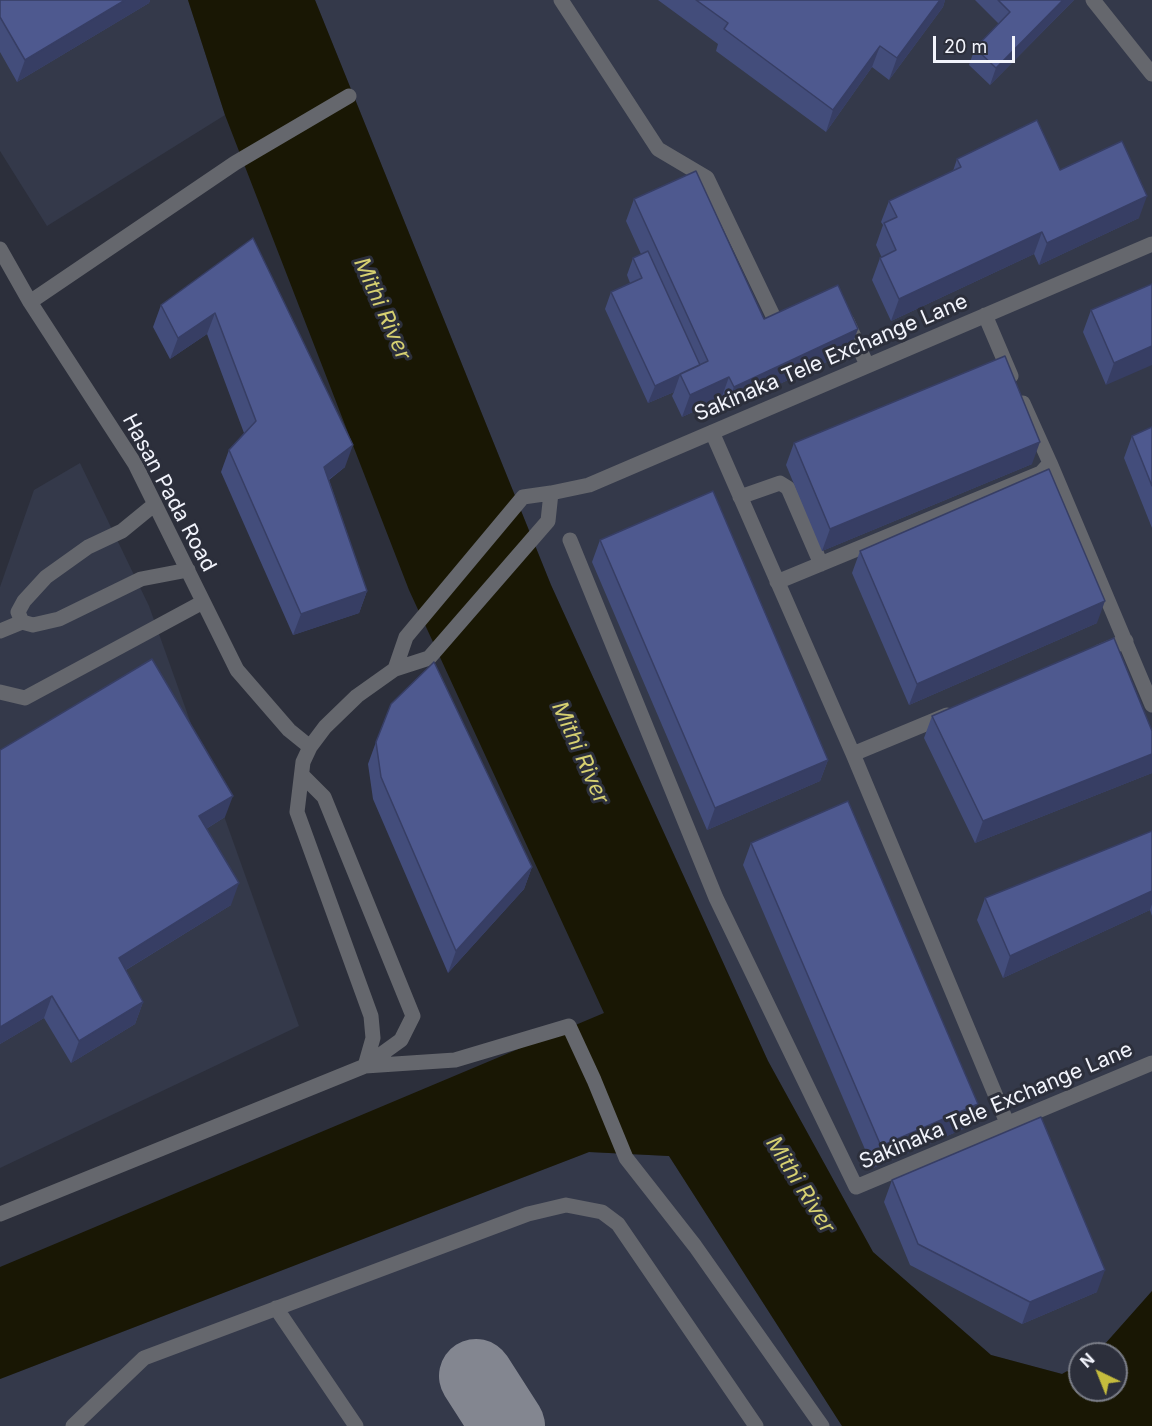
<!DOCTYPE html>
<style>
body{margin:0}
#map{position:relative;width:1152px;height:1426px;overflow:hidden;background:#2c2f3b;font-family:Inter,sans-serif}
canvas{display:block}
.north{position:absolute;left:1068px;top:1342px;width:60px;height:60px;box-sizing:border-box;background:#2c2f3b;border:2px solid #7b7e88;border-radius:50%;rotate:317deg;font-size:16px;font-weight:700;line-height:24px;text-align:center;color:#f2f4fc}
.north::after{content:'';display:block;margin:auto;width:21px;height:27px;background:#c5bc3d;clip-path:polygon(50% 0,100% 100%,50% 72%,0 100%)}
.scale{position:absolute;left:933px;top:36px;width:82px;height:27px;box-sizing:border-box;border:3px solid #f2f4fc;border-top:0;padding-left:8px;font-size:18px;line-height:21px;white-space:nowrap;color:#f2f4fc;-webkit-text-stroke:4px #2c2f3b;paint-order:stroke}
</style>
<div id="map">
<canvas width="1152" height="1426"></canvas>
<div class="north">N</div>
<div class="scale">20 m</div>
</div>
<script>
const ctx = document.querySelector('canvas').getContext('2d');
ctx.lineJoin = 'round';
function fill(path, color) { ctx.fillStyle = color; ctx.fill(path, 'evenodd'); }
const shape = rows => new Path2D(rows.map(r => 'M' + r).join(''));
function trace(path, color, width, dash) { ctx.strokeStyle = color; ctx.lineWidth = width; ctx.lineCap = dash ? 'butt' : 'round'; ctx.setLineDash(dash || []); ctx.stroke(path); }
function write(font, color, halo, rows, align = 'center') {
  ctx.font = font + ' Inter,sans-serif'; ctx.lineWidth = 6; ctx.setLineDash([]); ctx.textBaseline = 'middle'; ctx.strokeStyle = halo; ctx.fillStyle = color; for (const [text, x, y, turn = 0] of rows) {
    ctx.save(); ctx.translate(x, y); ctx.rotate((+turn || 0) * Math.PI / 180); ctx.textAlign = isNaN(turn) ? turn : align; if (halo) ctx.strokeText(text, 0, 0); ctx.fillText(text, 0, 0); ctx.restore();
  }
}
fill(shape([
 [0,0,188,0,225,115,47,226,0,151],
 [315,0,1152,0,1152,1291,1099,1352,1080,1354,1080,1364,1062,1374,991,1355,873,1252,768,1061,551,585],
 [80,463,149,606,299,1026,0,1168,0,587,34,490],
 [589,1152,669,1156,842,1426,0,1426,0,1379]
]), '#34394a');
fill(shape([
 [188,0,315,0,551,585,768,1061,873,1252,991,1355,1062,1374,1080,1364,1080,1390,1116,1390,1116,1354,1096,1354,1152,1291,1152,1426,842,1426,669,1156,589,1152,0,1379,0,1267,604,1013,409,590,225,115]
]), '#191704');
trace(shape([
 [476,1376,508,1426]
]), '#838690', 74);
trace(shape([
 [561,0,658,149,707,178,776,322,786,319],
 [1093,0,1152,74],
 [0,249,30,302,135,464,237,670,289,730,310,747],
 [30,302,235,163,349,96],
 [985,315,1011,376],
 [847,321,867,365],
 [712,432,853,754,1008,1125],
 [1050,463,1152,705],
 [740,497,780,483,788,488,821,564],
 [155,504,122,531,88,547,46,577,24,601,18,612,22,622,33,625,59,619,141,579,188,570],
 [570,540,716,898,856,1187,1152,1063],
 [777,582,1041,473,1050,463,1023,403],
 [0,631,22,622],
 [1099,652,1126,641],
 [395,669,406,637,523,497,551,493,589,485,1152,244],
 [0,692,25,698,203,602],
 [853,754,947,715],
 [365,1066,373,1038,371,1016,297,812,303,762,310,747,325,727,357,696,395,669,429,658,548,521,551,493],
 [365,1066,455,1060,569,1026,594,1080,626,1158,695,1246,822,1426],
 [0,1214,365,1066,401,1040,413,1016,324,797,303,776],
 [276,1308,356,1426],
 [73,1426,144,1358,528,1214,566,1205,602,1212,618,1224,756,1426]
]), '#65676d', 15);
fill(shape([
 [0,0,150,0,149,3,17,82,0,52],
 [658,0,945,0,943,7,889,80,872,67,826,132,716,51,718,44],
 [975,0,1074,0,990,85,969,65,975,48,999,24],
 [957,159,1060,170,1139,218,1039,265,1034,254,891,321,872,280,880,258,882,258,876,245,883,225,881,222,889,201,953,171],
 [634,199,764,319,850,351,726,409,721,399,682,417,672,396,674,392,648,403,605,309,611,292,630,283,627,275,633,258,641,254,626,221],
 [253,238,345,467,329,480,367,591,359,613,293,635,221,472,229,450,244,433,207,334,170,359,153,327,161,305],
 [1152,284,1106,385,1083,332,1091,310],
 [1152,427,1152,528,1124,458,1132,436],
 [794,443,1032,464,822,551,786,465],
 [600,540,828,760,820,781,707,830,592,562],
 [860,551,1097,623,909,705,852,573],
 [932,716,1152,731,1152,773,975,843,924,738],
 [376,742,532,867,524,889,448,973,373,799,368,764],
 [0,750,225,817,206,829,231,905,126,970,143,1002,135,1024,71,1063,44,1018,0,1044],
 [1152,831,1152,916,1150,910,1003,978,977,920,985,898],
 [751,843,970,1126,873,1168,743,865],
 [892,1180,1097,1292,1022,1324,910,1265,884,1202]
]), '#434d7b');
fill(shape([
 [125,0,150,0,149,3,17,82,25,60],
 [940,0,945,0,943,7,889,80,897,58],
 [1063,0,1074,0,990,85,996,68],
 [880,46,872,67,826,132,833,110],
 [1147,196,1139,218,1039,265,1047,243],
 [1042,232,1034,254,891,321,899,299],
 [215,313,207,334,170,359,178,338],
 [858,329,850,351,726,409,734,387],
 [1152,346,1152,365,1106,385,1114,363],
 [680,375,674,392,648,403,655,386],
 [729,377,721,399,682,417,690,395],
 [1040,442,1032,464,822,551,830,529],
 [353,445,345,467,316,489,324,467],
 [367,591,359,613,293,635,301,614],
 [1105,601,1097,623,909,705,917,684],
 [1152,754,1152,773,975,843,983,821],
 [828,760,820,781,707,830,715,808],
 [233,796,225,817,191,838,199,816],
 [532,867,524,889,448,973,456,951],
 [239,883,231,905,111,979,119,958],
 [1152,891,1152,904,1150,910,1003,978,1010,956],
 [52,996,44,1018,0,1044,0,1027],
 [143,1002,135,1024,71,1063,79,1041],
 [978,1104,970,1126,873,1168,881,1146],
 [1105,1270,1097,1292,1022,1324,1030,1302]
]), '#373e64');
const building = shape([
 [0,0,125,0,25,60,0,17,0,0],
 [696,0,940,0,897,58,880,46,833,110,724,29,728,23,696,0],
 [998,0,1063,0,996,68,975,48,1010,12,998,0],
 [1037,120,1060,170,1122,141,1147,196,1047,243,1042,232,899,299,880,258,896,250,884,223,897,217,889,201,961,167,957,159,1037,120],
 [696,171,764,319,838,285,858,329,734,387,729,377,690,395,680,374,708,361,634,199,696,171],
 [253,238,353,445,324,467,367,591,301,614,229,450,256,421,215,313,178,338,161,305,253,238],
 [648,251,700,365,655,386,611,292,642,278,633,258,648,251],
 [1152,284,1152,346,1114,363,1091,310,1152,284],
 [1005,356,1040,442,830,529,794,443,1005,356],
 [1152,427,1152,486,1132,436,1152,427],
 [1049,469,1105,601,917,684,860,551,1049,469],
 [713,491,828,760,715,808,600,540,713,491],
 [1114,638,1152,731,1152,754,983,821,932,716,1114,638],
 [152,659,233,796,199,816,239,883,119,958,143,1002,79,1041,52,996,0,1027,0,750,152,659],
 [434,662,532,867,456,951,381,777,376,742,391,704,434,662],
 [848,801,978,1104,881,1146,751,843,848,801],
 [1152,831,1152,891,1010,956,985,898,1152,831],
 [1041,1117,1105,1270,1030,1302,918,1244,892,1180,1041,1117]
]);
fill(building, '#4e598f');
trace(building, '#373e64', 1.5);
write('21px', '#f2f4fc', '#2c2f3b', [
 ["Sakinaka Tele Exchange Lane",831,358,-23],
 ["Hasan Pada Road",169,493,62],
 ["Sakinaka Tele Exchange Lane",996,1106,-23]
]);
write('italic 22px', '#d6d071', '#2c2f3b', [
 ["Mithi River",382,309,66],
 ["Mithi River",580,753,66],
 ["Mithi River",800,1185,58]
]);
</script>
